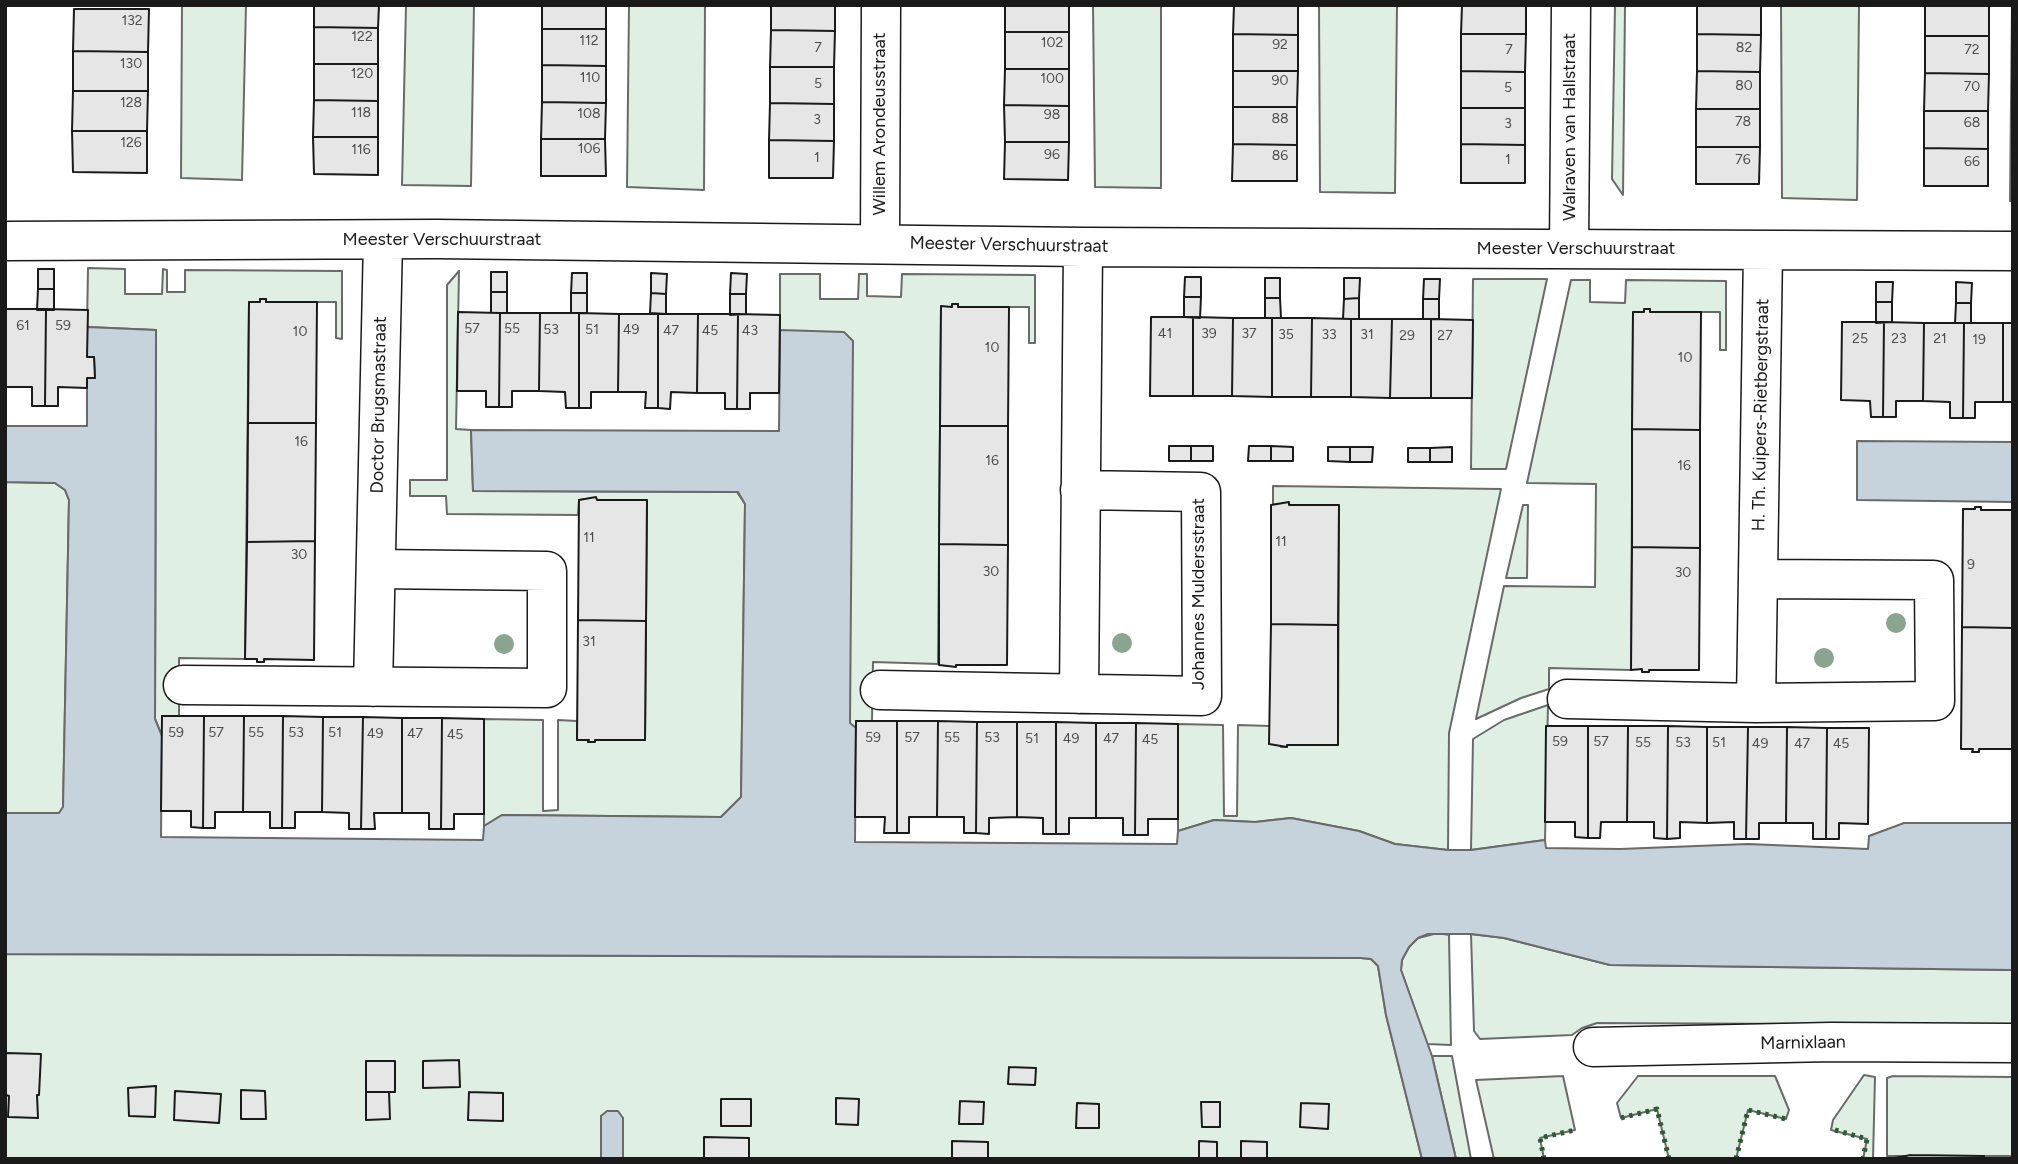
<!DOCTYPE html>
<style>
body{margin:0}
#map{position:relative;width:2018px;height:1164px;overflow:hidden;background:#fff;font-family:Figtree,sans-serif}
canvas{display:block}
.frame{position:absolute;inset:0;border:7px solid #1a1a1a;pointer-events:none}
</style>
<div id="map">
<canvas width="2018" height="1164"></canvas>
<div class="frame"></div>
</div>
<script>
const ctx = document.querySelector('canvas').getContext('2d');
ctx.lineJoin = 'round';
function fill(path, color) { ctx.fillStyle = color; ctx.fill(path, 'evenodd'); }
const shape = rows => new Path2D(rows.map(r => 'M' + r).join(''));
function trace(path, color, width, dash) { ctx.strokeStyle = color; ctx.lineWidth = width; ctx.lineCap = dash ? 'butt' : 'round'; ctx.setLineDash(dash || []); ctx.stroke(path); }
function write(font, color, halo, rows, align = 'center') {
  ctx.font = font + ' Figtree,sans-serif'; ctx.lineWidth = 5; ctx.setLineDash([]); ctx.textBaseline = 'middle'; ctx.strokeStyle = halo; ctx.fillStyle = color; for (const [text, x, y, turn = 0] of rows) {
    ctx.save(); ctx.translate(x, y); ctx.rotate((+turn || 0) * Math.PI / 180); ctx.textAlign = isNaN(turn) ? turn : align; if (halo) ctx.strokeText(text, 0, 0); ctx.fillText(text, 0, 0); ctx.restore();
  }
}
const green = shape([
 [182,5,246,5,242,180,181,178,182,5],
 [406,5,474,5,471,186,402,185,406,5],
 [629,5,705,5,704,190,627,187,629,5],
 [1093,5,1161,5,1161,188,1095,187,1093,5],
 [1319,5,1397,5,1395,193,1320,192,1319,5],
 [1615,5,1625,5,1623,195,1612,179,1615,5],
 [1781,5,1859,5,1857,200,1782,198,1781,5],
 [2012,5,2013,201,2010,201,2012,5],
 [88,268,125,269,125,294,162,294,163,269,167,270,167,292,185,292,185,270,342,271,342,339,336,338,336,302,266,302,266,299,260,299,260,302,249,302,245,659,179,658,179,716,162,716,162,736,155,719,156,330,87,327,88,268],
 [459,271,456,429,471,430,473,491,737,492,745,504,741,797,721,817,502,815,484,826,484,719,543,720,543,811,558,810,558,720,577,721,577,739,589,740,588,742,594,742,595,740,645,740,647,501,597,500,596,498,579,500,578,515,447,514,446,496,410,496,410,480,447,480,447,285,459,271],
 [780,274,820,274,820,299,858,299,859,274,867,274,867,296,901,297,902,274,1035,275,1035,343,1029,343,1029,307,958,307,958,304,953,304,952,307,941,307,938,664,873,662,872,721,856,721,856,728,850,724,780,330,780,274],
 [1473,279,1547,279,1506,469,1471,469,1473,279],
 [1571,280,1590,280,1590,302,1625,303,1626,280,1726,281,1726,350,1720,350,1720,312,1650,312,1650,309,1645,309,1644,312,1633,312,1631,670,1549,668,1549,689,1521,698,1476,719,1504,586,1595,587,1596,484,1527,483,1571,280],
 [5,482,55,483,65,490,69,500,63,808,59,813,5,813,5,482],
 [1273,486,1501,489,1449,733,1448,850,1395,844,1359,831,1291,818,1255,822,1214,820,1178,831,1178,724,1223,725,1224,816,1237,816,1238,725,1270,726,1281,747,1287,747,1287,745,1338,745,1339,506,1289,505,1288,503,1273,505,1273,486],
 [1523,505,1528,505,1527,578,1506,578,1523,505],
 [1548,705,1545,840,1471,850,1473,739,1504,720,1548,705],
 [1438,933,1449,935,1451,1045,1427,1044,1401,970,1402,960,1409,947,1418,938,1438,933],
 [1471,934,1504,938,1610,965,2013,970,2013,1025,1597,1023,1582,1028,1572,1035,1480,1039,1474,1031,1471,934],
 [5,954,1361,958,1371,959,1378,966,1386,1015,1422,1159,623,1159,623,1118,601,1116,601,1159,5,1159,5,954],
 [1432,1056,1452,1056,1471,1159,1456,1159,1432,1056],
 [1864,1075,1875,1077,1873,1159,1863,1159,1867,1139,1831,1130,1833,1120,1864,1075],
 [1563,1076,1575,1130,1540,1138,1544,1159,1494,1159,1476,1080,1563,1076],
 [1638,1076,1775,1076,1789,1110,1786,1119,1748,1110,1736,1159,1669,1159,1657,1109,1621,1118,1617,1103,1638,1076],
 [1893,1076,2013,1077,2013,1156,1887,1156,1887,1078,1893,1076]
]);
fill(green, '#e0efe3');
trace(green, '#6a6a6a', 2);
const water = shape([
 [87,327,156,330,155,719,162,736,161,837,483,840,484,826,502,815,721,817,741,797,745,504,738,492,473,491,471,430,779,431,780,330,844,332,853,341,850,723,856,728,855,842,1177,844,1178,831,1214,820,1255,822,1291,818,1359,831,1395,844,1448,850,1471,850,1545,840,1546,848,1620,849,1748,844,1868,849,1869,836,1904,823,2013,823,2013,970,1610,965,1504,938,1471,934,1428,934,1418,938,1409,947,1402,960,1401,970,1432,1056,1456,1159,1422,1159,1386,1015,1378,966,1371,959,1361,958,5,954,5,813,59,813,63,807,69,500,65,490,55,483,5,482,5,426,87,426,87,378,95,378,94,357,87,357,87,327],
 [1857,441,2013,442,2013,502,1857,500,1857,441],
 [607,1111,618,1111,623,1118,623,1159,601,1159,601,1116,607,1111]
]);
fill(water, '#c6d2dc');
trace(water, '#6a6a6a', 2);
const building = shape([
 [314,5,379,5,378,28,314,27,314,5],
 [542,5,606,5,606,29,542,29,542,5],
 [771,5,835,5,835,31,771,30,771,5],
 [1005,5,1069,5,1069,32,1005,32,1005,5],
 [1234,5,1298,5,1298,35,1233,34,1234,5],
 [1462,5,1526,5,1526,34,1461,34,1462,5],
 [1697,5,1761,5,1761,35,1697,34,1697,5],
 [1925,5,1989,5,1989,36,1925,36,1925,5],
 [74,9,149,9,148,52,73,51,74,9],
 [314,27,378,28,378,64,314,64,314,27],
 [542,29,606,29,606,66,542,65,542,29],
 [771,30,835,31,834,67,770,67,771,30],
 [1005,32,1069,32,1069,69,1005,69,1005,32],
 [1233,34,1298,35,1298,71,1233,71,1233,34],
 [1461,34,1526,34,1525,72,1461,71,1461,34],
 [1697,34,1761,35,1760,72,1697,71,1697,34],
 [1925,36,1989,36,1989,74,1925,73,1925,36],
 [73,51,148,52,148,91,73,91,73,51],
 [314,64,378,64,378,101,314,100,314,64],
 [542,65,606,66,606,103,542,102,542,65],
 [770,67,834,67,834,104,770,103,770,67],
 [1005,69,1069,69,1069,106,1004,105,1005,69],
 [1233,71,1298,71,1297,107,1233,107,1233,71],
 [1461,71,1525,72,1525,108,1461,108,1461,71],
 [1697,71,1760,72,1760,109,1696,109,1697,71],
 [1925,73,1989,74,1988,111,1924,111,1925,73],
 [73,91,148,91,147,131,72,131,73,91],
 [314,100,378,101,378,137,313,137,314,100],
 [542,102,606,103,605,139,541,139,542,102],
 [770,103,834,104,834,141,769,140,770,103],
 [1004,105,1069,106,1069,142,1005,142,1004,105],
 [1233,107,1297,107,1297,145,1233,144,1233,107],
 [1461,108,1525,108,1525,145,1461,144,1461,108],
 [1696,109,1760,109,1760,147,1696,147,1696,109],
 [1924,111,1988,111,1988,149,1924,148,1924,111],
 [72,131,147,131,147,173,73,172,72,131],
 [313,137,378,137,378,175,314,174,313,137],
 [541,139,605,139,606,176,541,176,541,139],
 [769,140,834,141,833,178,769,178,769,140],
 [1005,142,1069,142,1068,180,1004,179,1005,142],
 [1233,144,1297,145,1297,181,1232,181,1233,144],
 [1461,144,1525,145,1525,183,1461,183,1461,144],
 [1696,147,1760,147,1759,184,1696,184,1696,147],
 [1924,148,1988,149,1988,186,1924,186,1924,148],
 [38,269,54,269,54,289,38,289,38,269],
 [491,272,507,272,507,292,491,292,491,272],
 [572,273,587,273,587,293,571,293,572,273],
 [651,273,667,274,666,294,651,293,651,273],
 [731,273,747,274,746,294,730,294,731,273],
 [1185,277,1201,277,1201,297,1184,297,1185,277],
 [1265,278,1280,278,1280,298,1265,298,1265,278],
 [1344,278,1360,278,1359,298,1344,299,1344,278],
 [1424,279,1440,279,1439,299,1423,299,1424,279],
 [1876,282,1893,282,1892,302,1876,302,1876,282],
 [1956,282,1972,283,1971,303,1956,303,1956,282],
 [38,289,54,289,54,310,37,310,38,289],
 [491,292,507,292,507,313,491,313,491,292],
 [571,293,587,293,587,313,571,313,571,293],
 [651,293,666,294,666,314,650,313,651,293],
 [730,294,746,294,746,314,730,315,730,294],
 [1184,297,1201,297,1200,318,1184,317,1184,297],
 [1265,298,1280,298,1281,318,1265,318,1265,298],
 [1359,298,1359,319,1343,319,1344,299,1359,298],
 [260,299,266,299,266,302,317,302,316,423,248,423,249,302,260,302,260,299],
 [1423,299,1439,299,1439,319,1423,319,1423,299],
 [1876,302,1892,302,1892,322,1876,323,1876,302],
 [1956,303,1971,303,1971,323,1955,323,1956,303],
 [952,304,958,304,958,307,1009,307,1008,426,940,426,941,306,952,307,952,304],
 [6,309,46,309,45,406,32,406,32,387,6,387,6,309],
 [46,309,88,310,87,357,94,357,95,378,87,378,87,388,58,387,58,406,45,406,46,309],
 [1644,309,1650,309,1650,312,1701,312,1700,430,1632,429,1633,312,1644,312,1644,309],
 [458,312,500,313,499,407,486,407,486,391,457,391,458,312],
 [500,313,540,313,539,391,512,391,512,407,499,407,500,313],
 [540,313,579,313,579,408,566,408,565,392,539,391,540,313],
 [579,313,619,314,618,392,591,392,591,408,579,408,579,313],
 [619,314,658,314,658,408,645,408,646,392,618,392,619,314],
 [658,314,698,314,697,393,671,392,670,409,658,408,658,314],
 [698,314,738,314,737,409,725,409,725,393,697,393,698,314],
 [738,314,780,315,779,393,750,393,750,409,737,409,738,314],
 [1151,317,1193,317,1193,396,1150,396,1151,317],
 [1193,317,1233,318,1232,396,1193,396,1193,317],
 [1233,318,1272,318,1272,397,1232,396,1233,318],
 [1272,318,1312,318,1311,397,1272,397,1272,318],
 [1312,318,1351,319,1351,397,1311,397,1312,318],
 [1351,319,1392,319,1390,398,1351,397,1351,319],
 [1392,319,1431,319,1431,398,1390,398,1392,319],
 [1431,319,1473,320,1472,398,1431,398,1431,319],
 [1842,322,1884,322,1883,417,1871,417,1870,401,1841,400,1842,322],
 [1884,322,1924,323,1923,401,1896,401,1896,417,1883,417,1884,322],
 [1924,323,1964,323,1963,418,1950,418,1950,402,1923,401,1924,323],
 [1964,323,2003,323,2003,402,1975,402,1975,418,1963,418,1964,323],
 [2003,323,2013,323,2013,402,2003,402,2003,323],
 [248,423,316,423,315,541,247,542,248,423],
 [940,426,1008,426,1008,545,939,544,940,426],
 [1632,429,1700,430,1700,548,1632,547,1632,429],
 [1169,446,1191,446,1191,461,1169,461,1169,446],
 [1191,446,1213,446,1213,461,1191,461,1191,446],
 [1249,446,1271,446,1271,461,1248,461,1249,446],
 [1271,446,1293,447,1293,461,1271,461,1271,446],
 [1328,447,1350,447,1350,462,1328,461,1328,447],
 [1350,447,1373,447,1372,462,1350,462,1350,447],
 [1452,447,1452,462,1430,462,1430,448,1452,447],
 [1408,448,1430,448,1430,462,1408,462,1408,448],
 [596,497,597,500,647,500,646,621,578,620,579,500,596,497],
 [1289,502,1289,505,1339,505,1338,625,1271,624,1271,505,1289,502],
 [1975,507,1981,507,1981,510,2013,510,2013,628,1962,627,1963,509,1975,509,1975,507],
 [315,541,314,660,264,659,264,662,257,662,257,659,245,659,247,542,315,541],
 [939,544,1008,545,1007,665,956,665,956,667,939,665,939,544],
 [1632,547,1700,548,1699,670,1649,670,1649,672,1642,672,1642,669,1631,670,1632,547],
 [578,620,646,621,645,740,595,740,595,742,588,742,589,740,577,740,578,620],
 [1271,624,1338,625,1338,745,1287,745,1287,747,1269,744,1271,624],
 [1962,627,2013,628,2013,749,1979,749,1979,752,1972,752,1973,749,1961,749,1962,627],
 [162,716,204,716,203,828,191,827,191,811,161,811,162,716],
 [204,716,244,716,243,812,215,812,215,828,203,828,204,716],
 [244,716,283,716,282,828,270,828,270,812,243,812,244,716],
 [283,716,323,717,322,812,295,812,295,828,282,828,283,716],
 [323,717,363,717,361,829,349,829,349,813,322,812,323,717],
 [363,717,402,718,402,813,374,813,375,829,361,829,363,717],
 [402,718,442,718,441,829,429,829,429,813,402,813,402,718],
 [442,718,484,719,484,814,454,814,454,829,441,829,442,718],
 [856,721,897,721,897,833,884,833,885,817,855,817,856,721],
 [897,721,938,721,937,817,909,817,909,833,897,833,897,721],
 [938,721,977,722,976,833,964,833,964,817,937,817,938,721],
 [977,722,1017,722,1017,817,989,818,989,834,976,833,977,722],
 [1017,722,1056,722,1056,834,1043,834,1043,818,1017,817,1017,722],
 [1056,722,1096,723,1096,818,1069,818,1069,834,1056,834,1056,722],
 [1096,723,1136,723,1135,835,1123,835,1123,818,1096,818,1096,723],
 [1136,723,1178,724,1178,819,1148,819,1148,835,1135,835,1136,723],
 [1546,726,1588,726,1588,838,1575,837,1575,822,1545,822,1546,726],
 [1588,726,1628,726,1627,822,1601,822,1600,838,1588,838,1588,726],
 [1628,726,1668,726,1667,839,1654,838,1654,822,1627,822,1628,726],
 [1668,726,1707,727,1707,823,1680,822,1680,838,1667,839,1668,726],
 [1707,727,1748,727,1746,839,1734,839,1734,822,1707,823,1707,727],
 [1748,727,1787,727,1786,823,1759,823,1759,839,1746,839,1748,727],
 [1787,727,1827,728,1826,839,1813,839,1813,823,1786,823,1787,727],
 [1827,728,1869,728,1868,824,1839,823,1839,839,1826,839,1827,728],
 [6,1053,41,1054,39,1095,37,1095,38,1118,8,1117,9,1096,6,1095,6,1053],
 [459,1060,460,1087,423,1088,423,1061,459,1060],
 [366,1061,395,1061,395,1092,366,1092,366,1061],
 [1009,1067,1036,1068,1035,1085,1008,1084,1009,1067],
 [156,1086,155,1117,129,1116,128,1088,156,1086],
 [241,1090,265,1091,266,1119,241,1119,241,1090],
 [175,1091,221,1094,219,1123,174,1120,175,1091],
 [366,1092,389,1092,390,1119,366,1120,366,1092],
 [469,1092,503,1093,503,1121,468,1120,469,1092],
 [836,1098,859,1099,858,1125,836,1124,836,1098],
 [721,1099,751,1099,751,1126,721,1126,721,1099],
 [960,1101,984,1102,983,1124,959,1124,960,1101],
 [1201,1102,1220,1102,1220,1127,1202,1127,1201,1102],
 [1077,1103,1099,1104,1099,1128,1076,1128,1077,1103],
 [1301,1103,1329,1104,1328,1129,1300,1127,1301,1103],
 [704,1137,749,1138,749,1159,704,1158,704,1137],
 [952,1141,988,1142,988,1159,952,1159,952,1141],
 [1199,1141,1217,1142,1217,1159,1199,1159,1199,1141],
 [1241,1141,1267,1142,1267,1159,1241,1159,1241,1141],
 [1911,1155,1984,1156,1984,1159,1889,1159,1911,1155]
]);
fill(building, '#e6e6e6');
trace(building, '#1a1a1a', 2);
const street = shape([
 [5,241,437,239,1083,247,2013,251],
 [880,243,881,5],
 [1569,249,1571,5],
 [183,685,547,688,547,571,376,569],
 [373,687,383,240],
 [880,690,1202,696,1201,492,1080,490],
 [1079,694,1083,247],
 [1567,699,1756,703,1935,701,1934,580,1758,579],
 [1756,703,1763,251],
 [1593,1047,1831,1042,2013,1043]
]);
trace(street, '#1a1a1a', 41);
trace(street, '#fff', 38);
trace(shape([
 [1621,1118,1657,1109,1669,1159],
 [1835,1130,1867,1139,1863,1159],
 [1544,1159,1540,1138,1575,1130],
 [1736,1159,1748,1110,1786,1119]
]), '#2b5a34', 5, [3.5, 5]);
ctx.fillStyle = '#8aa48f';
for (const [x, y] of [
 [1896,623],
 [1122,643],
 [504,644],
 [1824,658]
]) { ctx.beginPath(); ctx.arc(x, y, 10, 0, 2 * Math.PI); ctx.fill(); }
write('14px', '#4d4d4d', null, [
 ["132",132,21],
 ["122",362,37],
 ["112",589,41],
 ["102",1052,43],
 ["92",1280,45],
 ["7",818,48],
 ["82",1744,48],
 ["7",1509,50],
 ["72",1972,50],
 ["130",131,64],
 ["120",362,74],
 ["110",590,78],
 ["100",1052,79],
 ["90",1280,81],
 ["5",818,84],
 ["80",1744,86],
 ["70",1972,87],
 ["5",1508,88],
 ["128",131,103],
 ["118",361,113],
 ["108",589,114],
 ["98",1052,115],
 ["88",1280,119],
 ["3",817,120],
 ["78",1743,122],
 ["68",1972,123],
 ["3",1508,124],
 ["126",131,143],
 ["106",589,149],
 ["116",361,150],
 ["96",1052,155],
 ["86",1280,156],
 ["1",817,158],
 ["1",1508,160],
 ["76",1743,160],
 ["66",1972,162],
 ["61",23,326],
 ["59",63,326],
 ["57",472,329],
 ["55",512,329],
 ["53",551,330],
 ["51",592,330],
 ["49",631,330],
 ["47",671,331],
 ["45",710,331],
 ["43",750,331],
 ["10",300,332],
 ["41",1165,334],
 ["39",1209,334],
 ["37",1249,334],
 ["35",1286,335],
 ["33",1329,335],
 ["31",1367,335],
 ["29",1407,336],
 ["27",1445,336],
 ["25",1860,339],
 ["23",1899,339],
 ["21",1940,339],
 ["19",1979,340],
 ["10",992,348],
 ["10",1685,358],
 ["16",301,442],
 ["16",992,461],
 ["16",1684,466],
 ["11",589,538],
 ["11",1281,542],
 ["30",299,555],
 ["9",1971,565],
 ["30",991,572],
 ["30",1683,573],
 ["31",589,642],
 ["59",176,733],
 ["57",216,733],
 ["55",256,733],
 ["53",296,733],
 ["51",335,733],
 ["49",375,734],
 ["47",415,734],
 ["45",455,735],
 ["59",873,738],
 ["57",912,738],
 ["55",952,738],
 ["53",992,738],
 ["51",1032,739],
 ["49",1071,739],
 ["47",1111,739],
 ["45",1150,740],
 ["59",1560,742],
 ["57",1601,742],
 ["55",1643,743],
 ["53",1683,743],
 ["51",1719,743],
 ["49",1760,744],
 ["47",1802,744],
 ["45",1841,744]
]);
write('18px', '#1a1a1a', '#fff', [
 ["Willem Arondeusstraat",880,124,-90],
 ["Walraven van Hallstraat",1570,127,-90],
 ["Meester Verschuurstraat",442,240],
 ["Meester Verschuurstraat",1009,245,1],
 ["Meester Verschuurstraat",1576,249],
 ["Doctor Brugsmastraat",379,405,-89],
 ["H. Th. Kuipers-Rietbergstraat",1761,415,-89],
 ["Johannes Muldersstraat",1199,594,-90],
 ["Marnixlaan",1803,1043,-1]
]);
</script>
